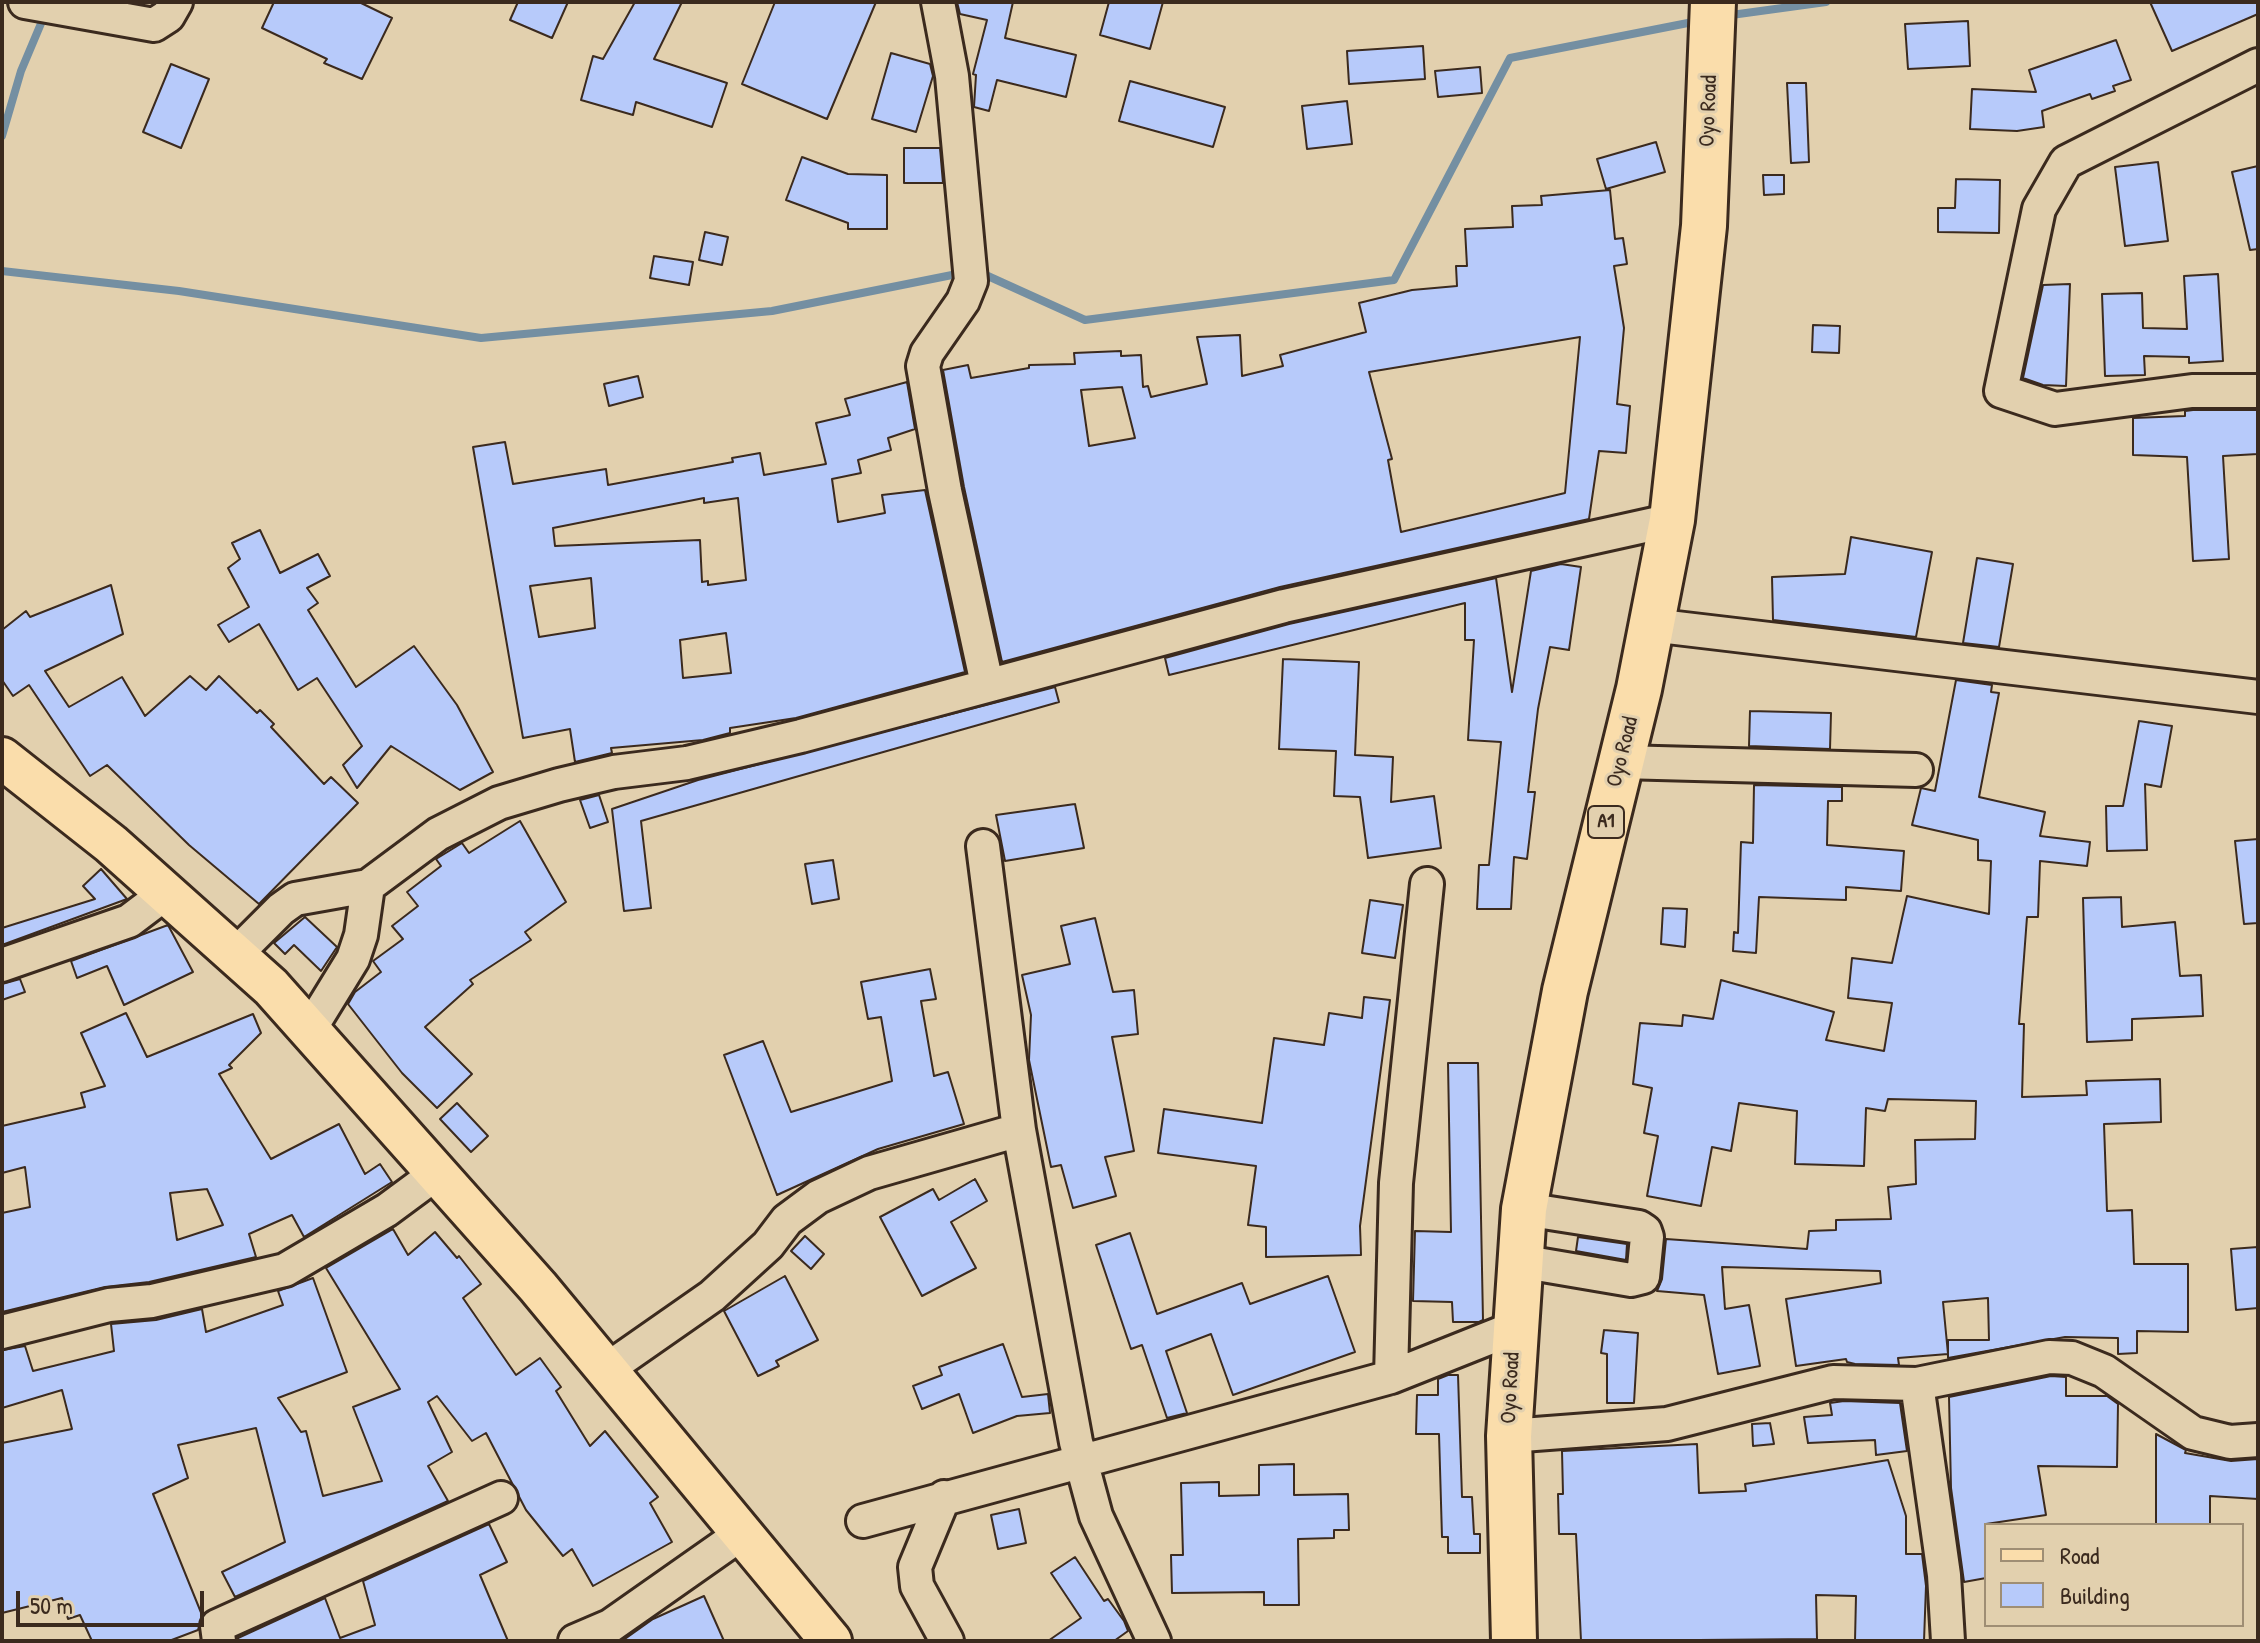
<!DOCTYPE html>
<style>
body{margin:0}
#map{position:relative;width:2260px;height:1643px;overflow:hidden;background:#e2d0ae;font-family:"Patrick Hand",sans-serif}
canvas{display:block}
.frame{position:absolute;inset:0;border:4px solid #3b2a1e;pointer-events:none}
.legend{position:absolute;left:1984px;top:1523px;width:260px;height:104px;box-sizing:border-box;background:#e2d0ae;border:2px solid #9f8e74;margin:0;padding:10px 14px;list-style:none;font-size:24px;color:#3b2a1e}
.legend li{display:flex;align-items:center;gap:16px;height:40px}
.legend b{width:40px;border:2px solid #9f8e74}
.scale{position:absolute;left:16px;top:1591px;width:188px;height:36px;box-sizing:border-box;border:4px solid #3b2a1e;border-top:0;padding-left:10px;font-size:24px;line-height:28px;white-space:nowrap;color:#3b2a1e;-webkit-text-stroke:6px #e2d0ae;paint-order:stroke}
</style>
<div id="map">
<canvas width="2260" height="1643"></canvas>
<div class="frame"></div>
<ul class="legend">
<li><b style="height:10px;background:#faddab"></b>Road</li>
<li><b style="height:22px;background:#b7cafa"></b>Building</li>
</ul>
<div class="scale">50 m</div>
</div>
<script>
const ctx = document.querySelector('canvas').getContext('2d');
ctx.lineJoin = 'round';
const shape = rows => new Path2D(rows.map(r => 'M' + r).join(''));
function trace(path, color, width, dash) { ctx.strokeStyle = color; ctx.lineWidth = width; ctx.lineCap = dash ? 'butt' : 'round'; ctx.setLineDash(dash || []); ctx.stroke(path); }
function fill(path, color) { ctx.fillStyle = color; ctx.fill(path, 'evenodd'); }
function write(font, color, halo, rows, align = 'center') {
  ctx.font = font + ' "Patrick Hand",sans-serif'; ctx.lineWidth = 6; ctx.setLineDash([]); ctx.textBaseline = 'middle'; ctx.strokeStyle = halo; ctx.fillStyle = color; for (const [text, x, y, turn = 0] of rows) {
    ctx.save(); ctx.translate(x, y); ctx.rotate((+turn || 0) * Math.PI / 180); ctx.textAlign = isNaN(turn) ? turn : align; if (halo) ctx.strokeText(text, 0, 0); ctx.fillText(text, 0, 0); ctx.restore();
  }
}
trace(shape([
 [1724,16,1826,2],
 [2,136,21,71,45,14],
 [2,271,179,291,481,338,772,311,962,273],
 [979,272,1085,320,1394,280,1510,58,1698,21]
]), '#748fa2', 8);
const building = shape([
 [274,2,359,2,392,18,362,79,324,63,327,59,262,28,274,2],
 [518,2,568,2,552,38,510,20,518,2],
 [635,2,682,2,654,59,727,83,712,127,636,102,633,115,581,100,593,56,603,59,635,2],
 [775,2,876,2,827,119,742,84,775,2],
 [957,2,1013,2,1005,38,1076,55,1066,97,997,80,989,111,974,107,976,75,973,74,987,20,960,14,957,2],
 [1109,2,1163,2,1150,49,1100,35,1109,2],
 [2150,2,2258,2,2258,14,2172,51,2150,2],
 [1968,21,1970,66,1908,69,1905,24,1968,21],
 [2116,40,2131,80,2113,86,2115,91,2092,99,2090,94,2042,111,2044,127,2017,131,1970,129,1972,89,2036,92,2029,70,2116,40],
 [1423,46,1425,79,1349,84,1347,51,1423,46],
 [891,53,930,64,933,76,916,132,872,119,891,53],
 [171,64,209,79,181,148,143,132,171,64],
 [1480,67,1482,93,1438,97,1435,71,1480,67],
 [1130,81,1225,107,1213,147,1119,121,1130,81],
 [1787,83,1806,83,1809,162,1791,163,1787,83],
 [1347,101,1352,144,1307,149,1302,106,1347,101],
 [1656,142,1665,172,1606,189,1597,159,1656,142],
 [904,148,940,148,943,183,904,183,904,148],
 [802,157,848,174,887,175,887,229,848,229,848,223,786,200,802,157],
 [2158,162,2168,241,2125,246,2115,167,2158,162],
 [2258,166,2258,249,2250,250,2232,172,2258,166],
 [1763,175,1784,175,1784,194,1764,195,1763,175],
 [1956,179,2000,180,1999,233,1938,232,1938,208,1955,208,1956,179],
 [1610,190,1615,239,1623,238,1627,264,1614,266,1624,328,1617,404,1630,406,1626,453,1599,451,1589,519,1280,587,1002,662,964,487,943,370,968,365,971,378,1029,368,1029,365,1075,364,1074,353,1121,351,1121,356,1141,355,1143,387,1148,386,1151,397,1207,384,1197,337,1240,335,1242,376,1283,366,1280,355,1366,332,1359,303,1412,290,1457,286,1456,266,1467,266,1465,229,1513,227,1512,206,1542,205,1541,196,1610,190],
 [1580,337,1565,493,1401,532,1388,460,1392,459,1369,372,1580,337],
 [1122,387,1135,438,1089,446,1081,390,1122,387],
 [705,232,728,237,722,265,699,260,705,232],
 [654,256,693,262,689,285,650,278,654,256],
 [2218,274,2223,361,2189,363,2189,357,2144,356,2145,375,2105,376,2102,294,2142,293,2143,328,2187,329,2184,276,2218,274],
 [2070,284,2066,386,2043,385,2023,378,2043,285,2070,284],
 [1813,325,1840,326,1839,353,1812,352,1813,325],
 [638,376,643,397,609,406,604,384,638,376],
 [907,382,915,429,888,438,891,450,858,460,861,473,832,479,838,522,885,513,882,495,925,490,965,672,796,718,730,728,730,733,703,740,611,748,612,753,575,762,570,729,523,738,473,447,505,442,513,484,606,469,608,485,733,462,732,458,760,453,764,475,826,464,816,423,850,415,845,399,907,382],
 [704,498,704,503,738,498,746,580,708,585,708,581,702,582,700,540,555,546,553,528,704,498],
 [591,578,595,628,539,637,530,586,591,578],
 [726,633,731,673,683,678,680,640,726,633],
 [2193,410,2258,410,2258,454,2223,456,2229,559,2193,561,2187,457,2133,455,2133,418,2185,416,2185,411,2193,410],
 [260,530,280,573,318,554,330,576,307,588,318,603,308,610,356,687,414,646,457,705,493,772,460,790,391,746,357,788,343,765,362,746,317,678,298,690,259,624,229,642,218,625,249,607,228,568,240,559,232,543,260,530],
 [1851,537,1932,552,1916,637,1773,620,1772,577,1845,574,1851,537],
 [1977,558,2013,564,1999,647,1963,643,1977,558],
 [1561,564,1581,567,1569,650,1550,647,1538,709,1528,792,1535,792,1527,859,1514,857,1511,909,1477,909,1479,865,1489,865,1501,742,1468,740,1474,640,1465,640,1465,603,1169,675,1165,658,1289,624,1496,578,1512,692,1531,571,1561,564],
 [111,585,123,634,45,671,69,707,122,677,145,716,190,676,206,690,219,676,257,713,260,710,274,724,271,727,324,784,331,777,358,803,259,904,189,845,107,765,90,776,29,685,13,696,2,680,2,630,26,611,30,617,111,585],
 [1283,659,1359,662,1355,755,1393,757,1391,802,1434,796,1441,848,1368,858,1360,797,1334,796,1336,751,1279,749,1283,659],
 [1956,680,1992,685,1991,692,1999,693,1979,797,2045,812,2040,836,2090,842,2087,866,2040,861,2038,917,2027,917,2019,1024,2024,1024,2022,1097,2087,1095,2086,1081,2160,1079,2161,1122,2104,1124,2107,1211,2132,1210,2134,1264,2188,1264,2188,1332,2137,1331,2137,1353,2118,1354,2118,1338,2065,1337,1948,1358,1948,1340,1989,1340,1988,1298,1943,1302,1948,1354,1898,1358,1899,1365,1855,1364,1847,1362,1846,1359,1796,1366,1786,1299,1881,1283,1880,1271,1722,1267,1725,1309,1749,1305,1760,1366,1718,1374,1704,1295,1657,1291,1662,1279,1666,1239,1807,1249,1809,1231,1836,1230,1836,1220,1891,1219,1888,1187,1916,1184,1915,1140,1975,1139,1976,1101,1888,1099,1885,1111,1866,1108,1864,1166,1795,1164,1797,1111,1739,1103,1731,1151,1712,1147,1701,1206,1647,1196,1658,1136,1644,1133,1652,1088,1633,1084,1640,1023,1682,1026,1683,1015,1713,1019,1721,980,1834,1012,1826,1040,1884,1051,1892,1003,1848,998,1852,958,1892,963,1907,896,1989,914,1991,861,1978,860,1978,840,1912,825,1921,788,1935,791,1956,680],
 [1055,687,1059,702,641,821,651,908,624,911,612,809,698,780,1055,687],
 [1750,711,1831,713,1830,749,1749,746,1750,711],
 [2139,721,2172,726,2161,787,2145,784,2147,850,2107,851,2106,806,2123,806,2139,721],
 [1754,785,1842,787,1842,801,1828,801,1827,845,1904,851,1901,891,1846,887,1846,900,1759,897,1756,953,1733,951,1734,932,1738,933,1741,842,1753,843,1754,785],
 [599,795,608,822,590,828,580,800,599,795],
 [1075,804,1084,848,1005,861,996,815,1075,804],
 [520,821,566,902,525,932,531,940,470,980,473,984,425,1027,472,1074,437,1108,402,1073,348,1004,355,992,381,972,373,961,403,939,392,926,418,906,407,892,441,866,436,859,462,843,469,853,520,821],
 [2258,839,2258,923,2244,924,2235,841,2258,839],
 [833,860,839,899,812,904,805,864,833,860],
 [101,869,127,899,2,945,2,928,95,899,83,886,101,869],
 [2121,897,2122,927,2175,922,2180,976,2201,975,2203,1016,2132,1019,2132,1040,2087,1042,2083,898,2121,897],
 [1370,900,1403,905,1395,958,1362,953,1370,900],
 [1663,908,1687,909,1685,947,1661,944,1663,908],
 [305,917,337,947,321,971,294,945,285,954,274,943,305,917],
 [1095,918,1113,992,1134,990,1138,1034,1112,1037,1134,1151,1105,1157,1116,1196,1073,1208,1061,1165,1051,1167,1029,1060,1031,1015,1022,975,1070,964,1061,926,1095,918],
 [168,925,193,972,124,1005,107,966,77,978,71,961,168,925],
 [930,969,936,999,921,1001,934,1076,948,1072,964,1124,878,1149,777,1195,724,1055,763,1041,791,1112,892,1081,881,1017,868,1019,861,982,930,969],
 [20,979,25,992,2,1000,2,984,20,979],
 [1364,997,1390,1000,1360,1226,1361,1255,1266,1257,1266,1227,1248,1225,1256,1166,1158,1153,1164,1109,1262,1123,1274,1038,1324,1045,1329,1013,1362,1018,1364,997],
 [126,1013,147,1057,253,1014,261,1033,229,1065,232,1068,219,1074,271,1159,339,1124,365,1174,380,1164,392,1182,304,1237,292,1215,249,1234,256,1257,149,1282,105,1287,2,1312,2,1213,30,1207,25,1167,2,1173,2,1126,85,1107,81,1093,105,1086,81,1033,126,1013],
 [207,1189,223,1225,177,1240,170,1193,207,1189],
 [1448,1063,1478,1063,1483,1320,1479,1322,1453,1322,1452,1302,1413,1301,1415,1231,1451,1232,1448,1063],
 [457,1103,488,1136,471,1152,440,1119,457,1103],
 [975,1179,987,1201,951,1222,976,1268,922,1296,880,1217,933,1189,939,1200,975,1179],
 [393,1229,408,1255,435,1232,457,1258,459,1256,481,1284,463,1298,516,1375,540,1358,561,1387,556,1391,590,1446,605,1431,658,1497,650,1503,672,1542,593,1586,572,1549,563,1556,526,1510,486,1433,472,1441,437,1396,428,1402,452,1452,428,1466,448,1501,235,1597,222,1572,285,1542,256,1428,178,1445,188,1478,153,1494,202,1615,198,1630,169,1641,92,1641,80,1615,68,1619,62,1598,2,1613,2,1443,72,1429,62,1390,2,1408,2,1350,25,1346,33,1371,114,1351,111,1324,156,1320,202,1309,206,1332,283,1305,278,1291,313,1278,347,1372,278,1398,301,1432,306,1431,323,1496,382,1481,353,1407,400,1389,326,1268,393,1229],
 [1130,1233,1157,1314,1242,1283,1250,1304,1328,1276,1355,1352,1233,1395,1211,1334,1166,1351,1187,1413,1167,1418,1142,1345,1131,1349,1096,1245,1130,1233],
 [805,1236,824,1254,811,1269,791,1251,805,1236],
 [1578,1237,1627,1244,1626,1260,1576,1251,1578,1237],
 [2258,1247,2258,1308,2236,1310,2231,1249,2258,1247],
 [785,1276,818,1340,776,1361,779,1366,758,1376,724,1311,785,1276],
 [1604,1330,1638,1333,1634,1403,1607,1403,1607,1354,1601,1353,1604,1330],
 [1003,1344,1022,1397,1048,1394,1050,1413,1017,1416,973,1433,959,1394,922,1409,913,1386,942,1375,939,1367,1003,1344],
 [1448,1375,1458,1375,1462,1497,1472,1497,1474,1534,1480,1534,1480,1553,1448,1553,1448,1537,1442,1537,1439,1434,1416,1434,1417,1395,1438,1395,1438,1379,1448,1375],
 [2051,1376,2066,1377,2066,1396,2107,1396,2118,1404,2117,1467,2038,1466,2046,1515,1986,1524,1986,1578,1964,1582,1951,1488,1949,1397,2051,1376],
 [1844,1401,1900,1403,1907,1451,1876,1455,1875,1440,1808,1443,1804,1417,1832,1415,1830,1403,1844,1401],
 [1770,1423,1774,1444,1753,1446,1752,1424,1770,1423],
 [2156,1434,2186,1450,2185,1453,2231,1461,2258,1459,2258,1499,2210,1496,2210,1525,2156,1525,2156,1434],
 [1697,1444,1699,1493,1746,1491,1745,1484,1888,1460,1906,1516,1906,1554,1922,1554,1926,1586,1924,1641,1855,1641,1856,1596,1816,1595,1817,1639,1581,1641,1576,1534,1559,1534,1558,1494,1563,1494,1562,1451,1697,1444],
 [1294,1464,1294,1495,1348,1494,1349,1530,1334,1530,1334,1538,1298,1539,1299,1605,1264,1605,1264,1592,1172,1593,1171,1555,1183,1555,1181,1483,1219,1482,1219,1496,1259,1495,1259,1465,1294,1464],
 [1019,1509,1026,1543,998,1549,991,1515,1019,1509],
 [489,1524,507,1562,480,1575,508,1641,238,1641,238,1638,325,1598,340,1638,375,1625,363,1581,489,1524],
 [1075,1557,1104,1601,1108,1599,1124,1621,1128,1631,1114,1641,1048,1641,1081,1618,1051,1573,1075,1557],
 [704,1596,724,1641,622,1641,653,1619,704,1596]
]);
fill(building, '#b7cafa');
trace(building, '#3b2a1e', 2);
const minor = shape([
 [25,2,154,25,168,16,176,2],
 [938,2,952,76,971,281,963,301,927,353,923,366,945,491,987,684],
 [2258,65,2066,162,2039,209,2001,391,2055,409,2192,391,2258,391],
 [1651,625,2258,697],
 [1621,762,1916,770],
 [235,955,281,909,295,899,368,886,438,834,499,803,559,785,614,772,687,763,801,736,1284,606,1672,520],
 [2,965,129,921,166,893],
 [310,1029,353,959,361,935,368,886],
 [1019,1130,1076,1442,1096,1516,1154,1641],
 [1519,1261,1631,1280,1643,1277,1647,1237,1645,1231,1639,1227,1524,1209],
 [2,1332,109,1305,152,1301,285,1270,387,1210,437,1173],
 [606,1370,712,1296,768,1245,787,1220,818,1197,869,1173,1019,1130,983,846],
 [1391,1377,1396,1183,1427,884],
 [1917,1384,1944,1575,1948,1641],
 [1509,1436,1667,1424,1833,1382,1917,1384,2049,1357,2072,1358,2104,1371,2193,1433,2230,1442,2258,1440],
 [944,1497,915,1567,917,1586,947,1641],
 [863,1521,1391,1377,1514,1328],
 [219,1641,217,1626,501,1498],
 [575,1641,610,1626,741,1534]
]);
const major = shape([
 [2,758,111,844,271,987,538,1287,831,1641]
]);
const highway = shape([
 [1514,1641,1509,1436,1524,1209,1565,991,1639,689,1672,520,1704,226,1713,2]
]);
trace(minor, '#3b2a1e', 38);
trace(major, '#3b2a1e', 46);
trace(highway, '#3b2a1e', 50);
trace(minor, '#e2d0ae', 32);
trace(major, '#faddab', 40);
trace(highway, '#faddab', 44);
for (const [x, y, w] of [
 [1606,822,36]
]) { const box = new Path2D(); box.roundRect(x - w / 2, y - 16, w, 32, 6); ctx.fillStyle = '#e2d0ae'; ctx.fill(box); trace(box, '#3b2a1e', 2); }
write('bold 20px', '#3b2a1e', null, [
 ["A1",1606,822]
]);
write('22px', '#3b2a1e', '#e2d0ae', [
 ["Oyo Road",1709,111,-88],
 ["Oyo Road",1623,752,-76],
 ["Oyo Road",1511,1388,-87]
]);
</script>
